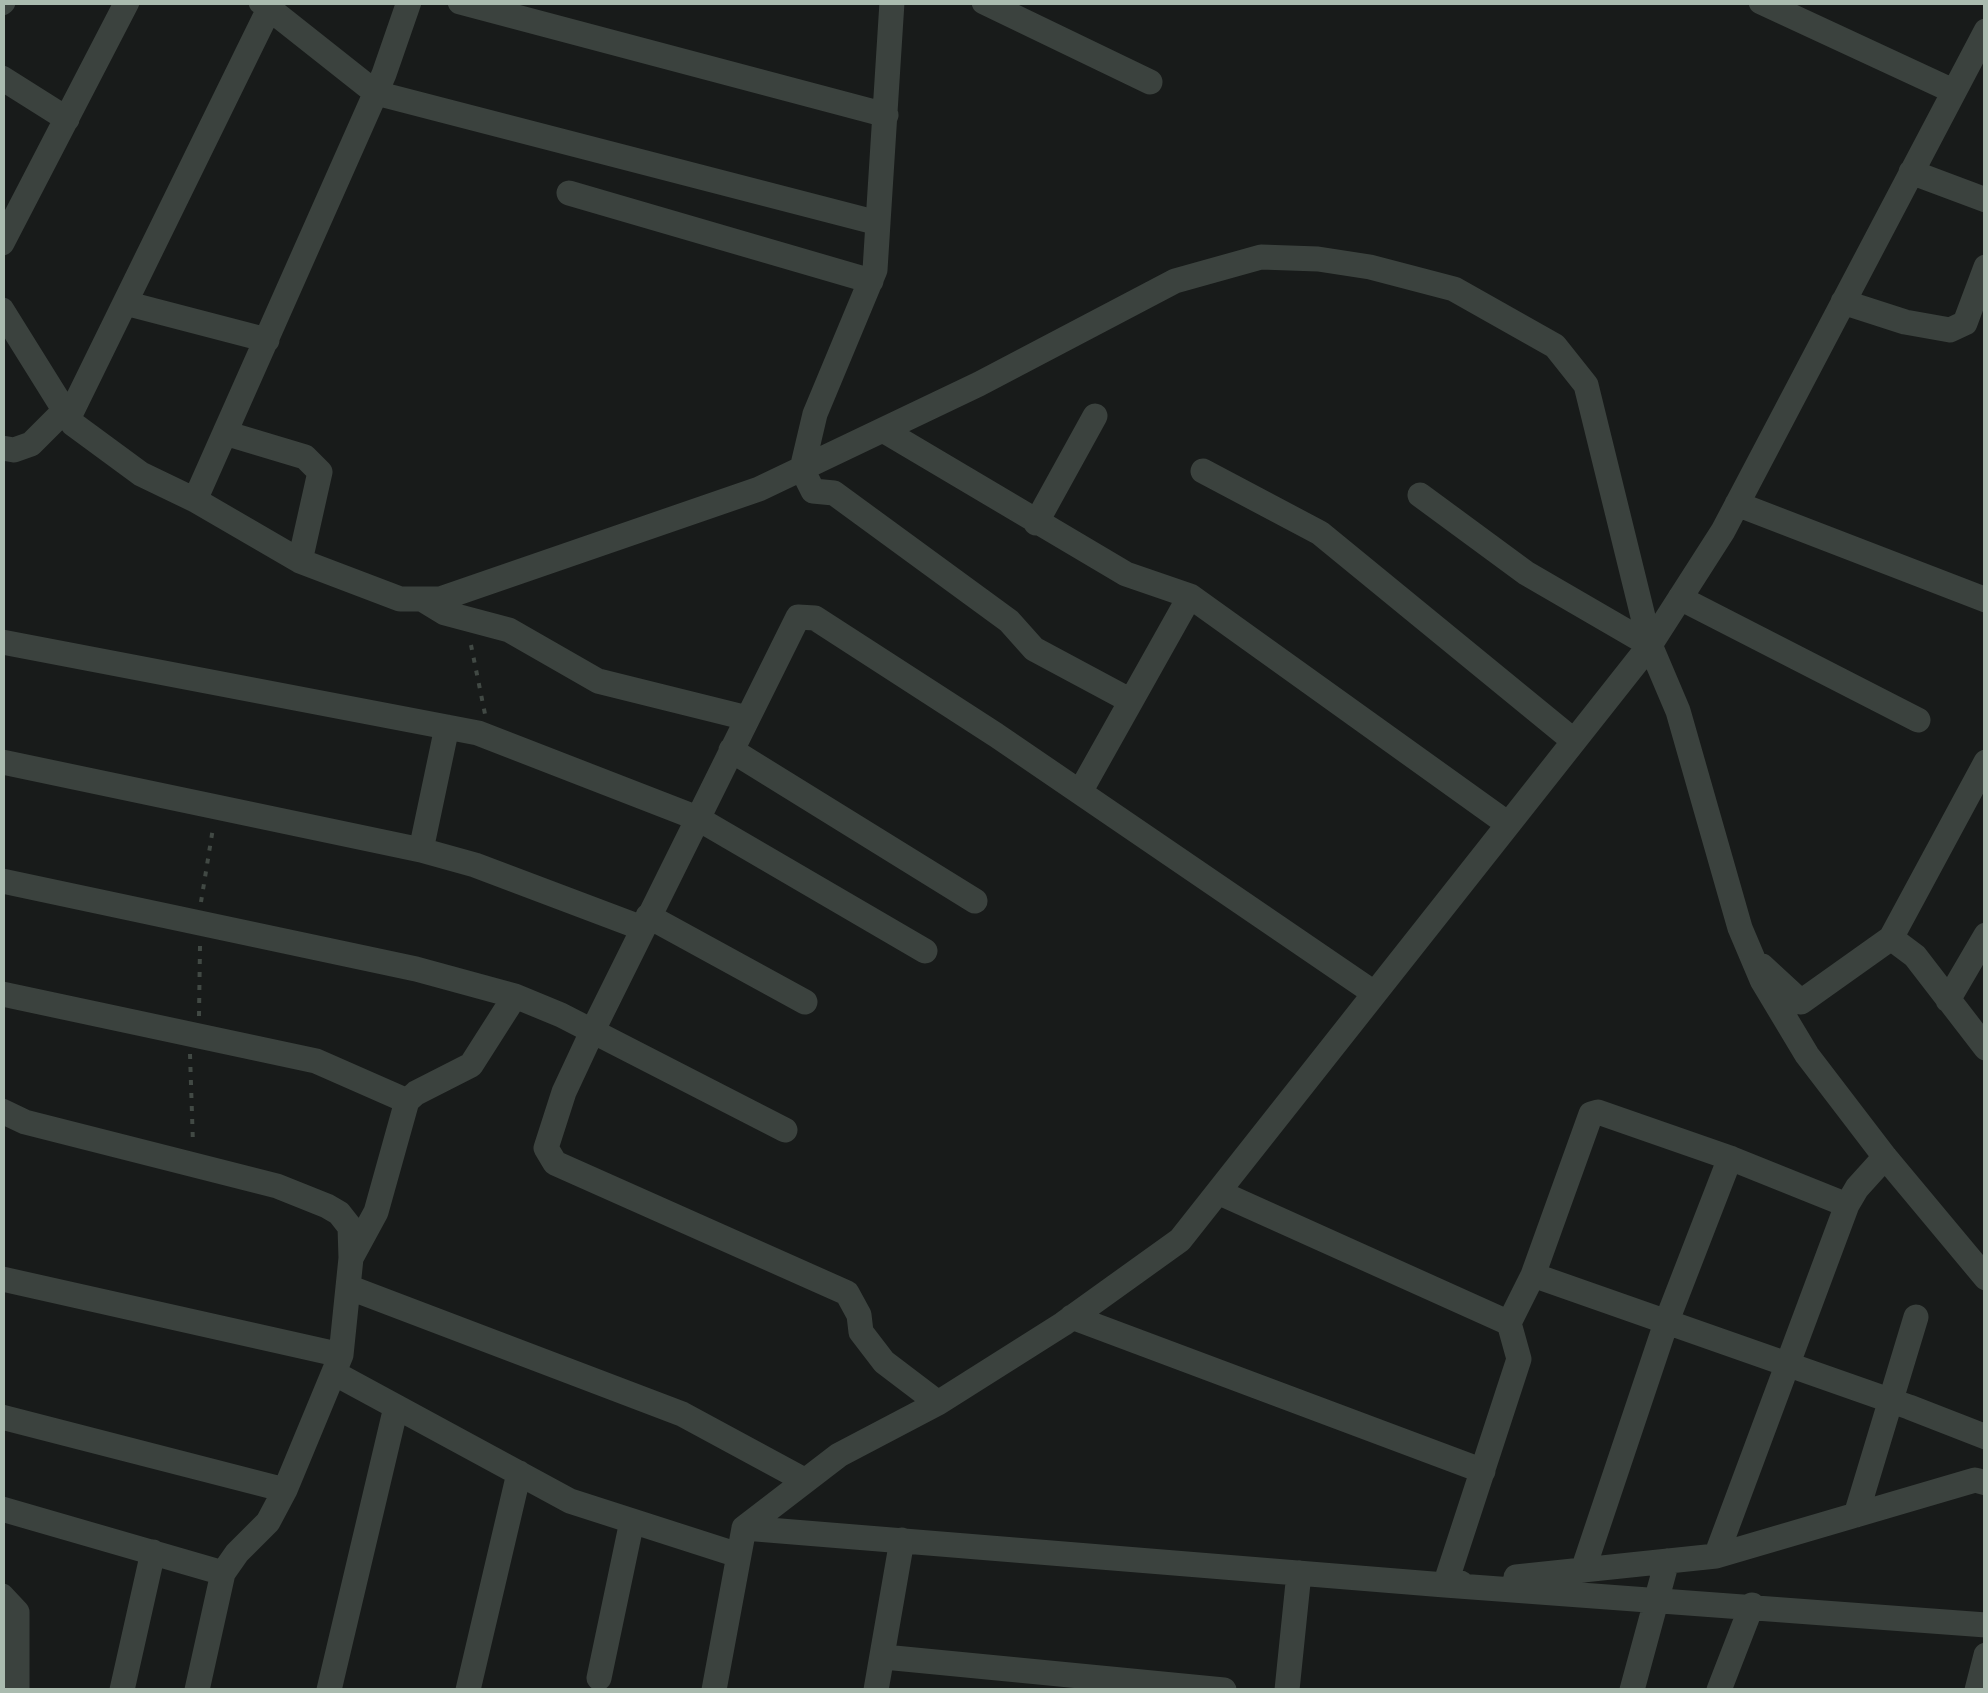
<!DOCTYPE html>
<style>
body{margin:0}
#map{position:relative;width:1988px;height:1693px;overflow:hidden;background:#181b1a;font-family:Lato,sans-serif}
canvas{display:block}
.frame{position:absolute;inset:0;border:5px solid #aabbaf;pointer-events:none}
</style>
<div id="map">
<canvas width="1988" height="1693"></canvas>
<div class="frame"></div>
</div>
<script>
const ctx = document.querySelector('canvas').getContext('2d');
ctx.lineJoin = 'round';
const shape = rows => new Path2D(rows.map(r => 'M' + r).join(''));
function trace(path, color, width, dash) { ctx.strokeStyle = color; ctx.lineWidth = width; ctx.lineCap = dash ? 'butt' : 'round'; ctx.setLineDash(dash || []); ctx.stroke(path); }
trace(shape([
 [471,645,485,714],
 [201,902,213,828],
 [199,1016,200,946],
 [190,1054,193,1144]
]), '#414944', 4, [5, 8]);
trace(shape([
 [261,2,376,93,878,223],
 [460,2,886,115],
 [892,2,875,270,815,414,802,469,813,491,834,493,1009,621,1034,649,1131,701],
 [984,2,1150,82],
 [1761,2,1953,91],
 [2,3,3,2],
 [2,78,67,119],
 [1911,172,1986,200],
 [569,193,871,281],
 [2,243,127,2],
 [1843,302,1905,322,1950,330,1965,323,1986,267],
 [125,303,267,340],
 [2,310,73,424,141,474,195,500,300,561,400,599,440,599,759,489,979,384,1175,281,1261,257,1318,259,1370,267,1454,289,1555,346,1586,385,1650,645,1678,711,1740,928,1762,980,1807,1055,1885,1157,1986,1278],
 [69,417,269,9],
 [883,430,1126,574,1190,596,1508,824],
 [225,433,305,457,320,472,300,561],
 [2,448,14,450,31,444,65,410],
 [1203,471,1320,533,1574,741],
 [1420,495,1526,573,1650,645],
 [195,500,384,74,409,2],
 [1737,504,1986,600],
 [1036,523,1095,416],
 [1680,598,1918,720],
 [422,599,445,613,509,630,598,681,747,718],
 [2,642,478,733,697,818,925,951],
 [731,750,975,901],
 [2,762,421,850,475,865,642,928],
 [1080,792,1190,596],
 [421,850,447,727],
 [2,881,416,969,515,996,561,1015,785,1130],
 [648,916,805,1002],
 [1891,938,1915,956,1986,1048],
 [1762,966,1801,1002,1891,938,1986,762],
 [2,994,316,1061,407,1101],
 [1948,1000,1986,935],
 [2,1111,25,1122,277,1186,327,1206,339,1213,350,1227,351,1258,341,1355,285,1490,268,1522,237,1553,223,1573,197,1690],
 [1218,1192,1509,1323],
 [1847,1205,1730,1158,1598,1112,1591,1114,1533,1275,1509,1323,1519,1359,1445,1585,1986,1625],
 [351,1258,376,1212,407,1101,416,1093,471,1065,515,996],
 [1533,1275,1909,1407,1986,1437],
 [2,1279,341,1355],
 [348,1287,682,1414,804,1480],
 [1072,1317,1483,1471],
 [334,1373,570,1501,738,1555],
 [938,1403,884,1362,861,1332,859,1315,847,1293,555,1163,546,1148,564,1092,592,1032,798,617,815,618,996,735,1374,993],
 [2,1417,285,1490],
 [2,1509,223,1573],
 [1856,1515,1916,1317],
 [744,1528,1445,1585,1461,1583],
 [1716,1556,1847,1205,1857,1188,1885,1157],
 [1583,1570,1666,1323,1730,1158],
 [1516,1577,1716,1556,1975,1480,1986,1483],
 [2,1596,17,1612,17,1690],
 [884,1657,1224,1690],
 [599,1678,632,1521],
 [122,1690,153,1552],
 [329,1690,396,1407],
 [468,1690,519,1473],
 [714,1690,744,1528,839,1455,938,1403,1063,1324,1180,1240,1650,645,1723,531,1986,31],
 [876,1690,902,1540],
 [1287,1690,1299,1573],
 [1632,1690,1667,1561],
 [1719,1690,1752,1605],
 [1977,1690,1986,1655]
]), '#3b423e', 25);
</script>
